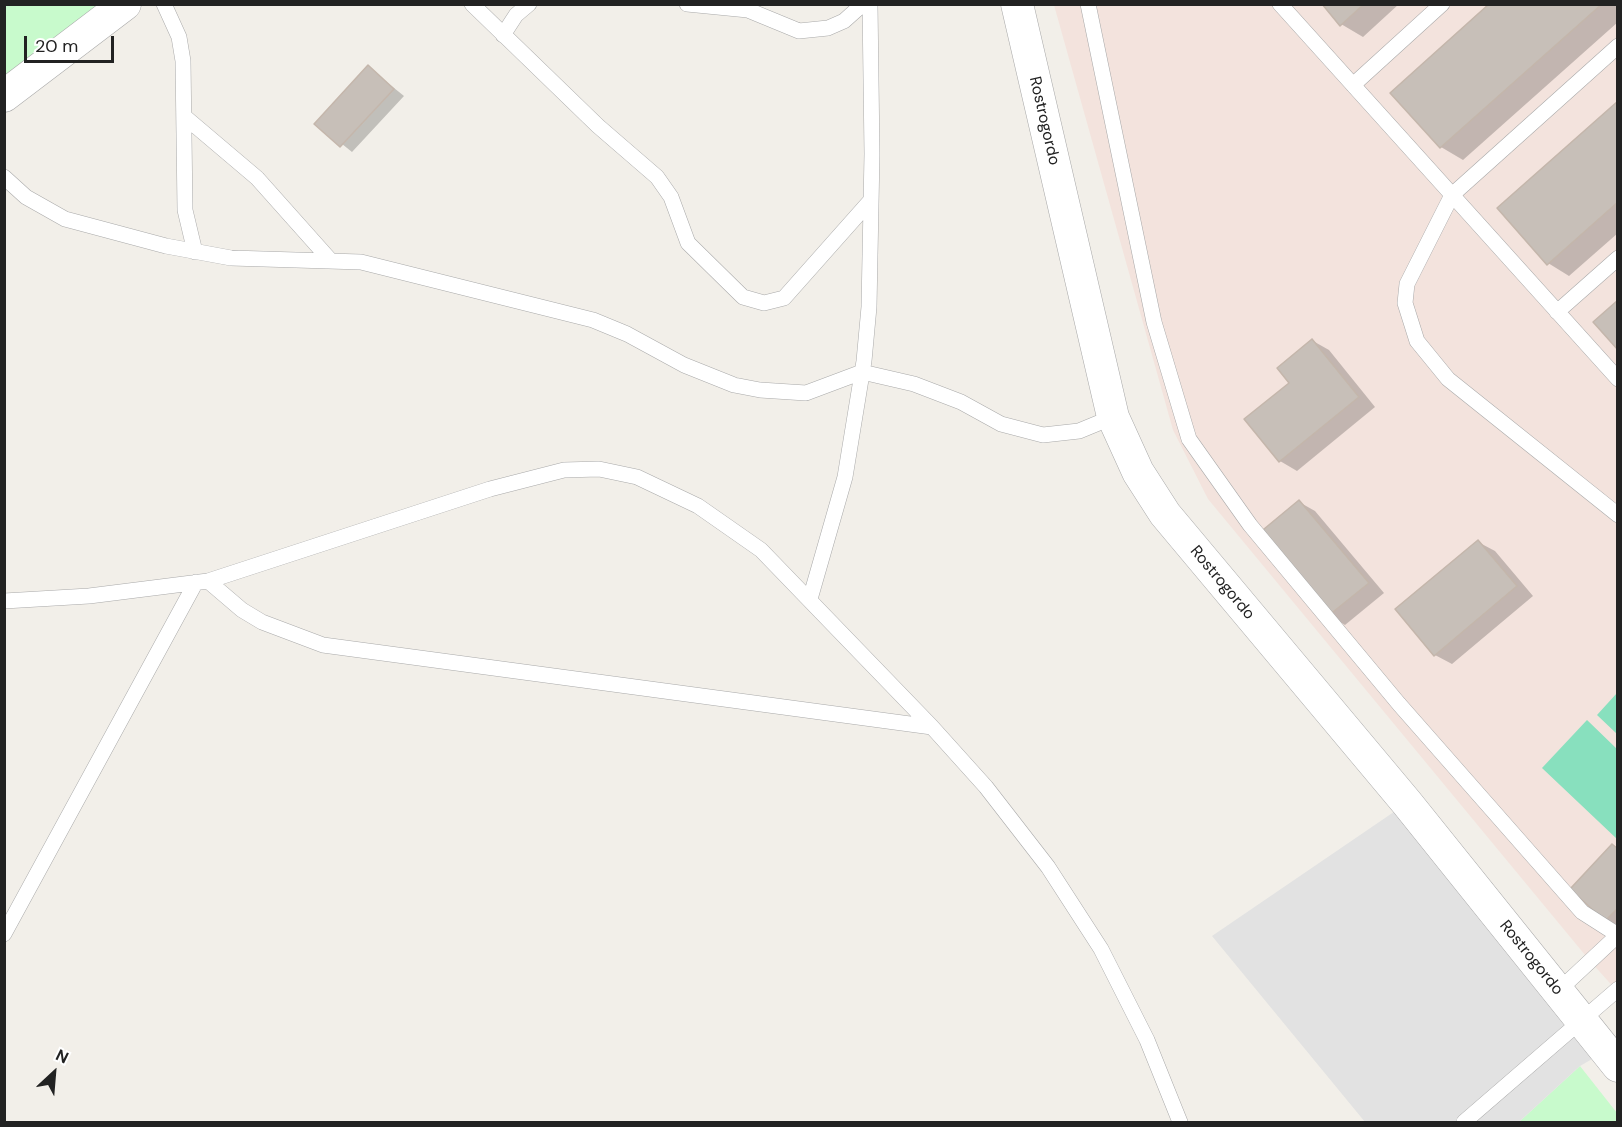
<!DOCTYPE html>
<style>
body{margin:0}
#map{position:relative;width:1622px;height:1127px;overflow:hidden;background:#f2efe9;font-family:"DM Sans",sans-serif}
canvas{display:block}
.frame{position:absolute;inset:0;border:6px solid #222;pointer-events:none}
.north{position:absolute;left:24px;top:1043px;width:60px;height:60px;-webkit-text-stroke:4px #fff;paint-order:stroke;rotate:26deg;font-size:16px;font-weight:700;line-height:24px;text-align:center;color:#222}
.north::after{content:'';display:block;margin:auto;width:21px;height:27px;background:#222;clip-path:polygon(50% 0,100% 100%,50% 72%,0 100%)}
.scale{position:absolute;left:24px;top:36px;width:90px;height:27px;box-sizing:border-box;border:3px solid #222;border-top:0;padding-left:8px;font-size:18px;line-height:21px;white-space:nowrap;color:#222;-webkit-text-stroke:4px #fff;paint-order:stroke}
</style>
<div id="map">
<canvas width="1622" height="1127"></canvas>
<div class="frame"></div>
<div class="north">N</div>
<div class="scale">20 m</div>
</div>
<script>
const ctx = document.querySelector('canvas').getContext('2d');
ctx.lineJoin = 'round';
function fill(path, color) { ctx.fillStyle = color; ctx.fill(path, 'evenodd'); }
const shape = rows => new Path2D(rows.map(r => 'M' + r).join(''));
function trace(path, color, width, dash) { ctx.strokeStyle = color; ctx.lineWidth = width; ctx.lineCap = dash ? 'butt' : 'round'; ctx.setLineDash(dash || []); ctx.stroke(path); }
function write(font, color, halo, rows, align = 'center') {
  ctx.font = font + ' "DM Sans",sans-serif'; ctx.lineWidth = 6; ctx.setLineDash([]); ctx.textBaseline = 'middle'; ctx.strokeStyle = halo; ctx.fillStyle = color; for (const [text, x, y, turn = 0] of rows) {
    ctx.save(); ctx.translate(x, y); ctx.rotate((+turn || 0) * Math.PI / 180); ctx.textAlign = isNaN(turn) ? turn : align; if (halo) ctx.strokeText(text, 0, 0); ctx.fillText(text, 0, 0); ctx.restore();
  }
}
fill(shape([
 [1054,5,1617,5,1617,991,1590,961,1208,499,1173,430]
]), '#f3e3dd');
fill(shape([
 [5,5,105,5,5,81],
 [1580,1066,1617,1113,1617,1122,1519,1122]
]), '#c8facc');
fill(shape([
 [1617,693,1617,734,1597,715],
 [1587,720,1617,749,1617,839,1542,768]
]), '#88e0be');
fill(shape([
 [1407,803,1606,1051,1580,1066,1519,1122,1365,1122,1212,936]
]), '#e2e2e2');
fill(shape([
 [1324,4,1399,4,1363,37,1341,24],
 [1491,4,1618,4,1618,22,1463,160,1441,147,1392,93],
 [368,67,404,96,352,152,316,123],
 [1618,103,1618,233,1569,276,1548,263],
 [1313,341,1329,350,1375,407,1297,471,1280,461,1291,383],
 [1299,502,1315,511,1384,593,1345,625,1329,615],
 [1478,542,1495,551,1533,596,1452,664,1435,655],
 [1618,849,1618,925,1617,926,1606,920]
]), '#0003');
const building = shape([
 [1322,4,1364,4,1340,26,1322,4],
 [1489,4,1602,4,1440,148,1390,93,1489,4],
 [368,65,394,89,340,147,314,124,368,65],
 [1618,101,1618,202,1547,265,1497,208,1618,101],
 [1618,300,1618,350,1593,322,1618,300],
 [1312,339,1359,397,1279,462,1244,419,1289,383,1277,368,1312,339],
 [1299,500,1369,583,1328,616,1258,534,1299,500],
 [1478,540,1517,586,1434,656,1395,609,1478,540],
 [1612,844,1618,849,1618,908,1605,921,1570,889,1612,844]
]);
fill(building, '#c7bfb8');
trace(building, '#c4b6ab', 1.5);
const lane = shape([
 [164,4,179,37,183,61,185,210,195,252],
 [472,4,598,126,657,177,671,197,688,243,743,297,764,303,784,298,871,200],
 [687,4,748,10,799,31,828,28,844,21,863,4],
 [1088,4,1154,322,1189,439,1250,525,1399,704,1582,912,1618,935],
 [1280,4,1618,379],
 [503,35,516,15,529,4],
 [1618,46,1452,195,1407,284,1405,303,1417,341,1448,379,1618,515],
 [1353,85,1442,4],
 [185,117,257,178,331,261],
 [4,177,26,197,65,219,166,246,231,258,361,262,593,320,627,334,684,365,734,385,760,390,806,393,862,372,914,384,961,402,1001,424,1043,435,1079,431,1113,417],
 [1557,312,1618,258],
 [208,581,242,610,262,622,323,645,932,727],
 [810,599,845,477,864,361,869,307,872,154,870,4],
 [4,601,89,596,208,581,490,489,564,470,599,469,637,477,698,506,761,550,932,727,986,787,1048,867,1101,949,1147,1040,1180,1122],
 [4,934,196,582],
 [1558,991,1618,935],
 [1464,1122,1618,989]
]);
const street = shape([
 [1017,4,1113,417,1138,472,1165,514,1407,803,1618,1066],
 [4,96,125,4]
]);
trace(lane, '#a9a9a9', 16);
trace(street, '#a9a9a9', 33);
trace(lane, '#fff', 15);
trace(street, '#fff', 32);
write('16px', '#222', '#fff', [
 ["Rostrogordo",1044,121,77],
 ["Rostrogordo",1222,583,50],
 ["Rostrogordo",1531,958,51]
]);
</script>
